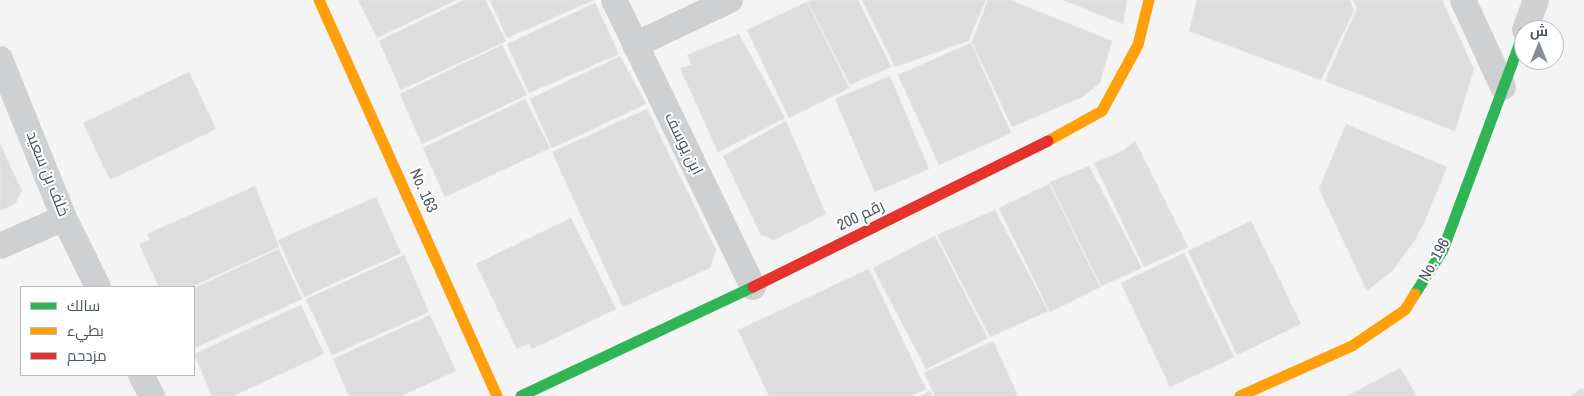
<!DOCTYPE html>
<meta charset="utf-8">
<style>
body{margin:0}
#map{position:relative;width:1584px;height:396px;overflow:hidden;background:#f4f4f4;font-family:"Archivo Narrow",Cairo,sans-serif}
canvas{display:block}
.legend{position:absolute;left:20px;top:286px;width:175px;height:90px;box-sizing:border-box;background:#fff;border:1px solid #b7bbc0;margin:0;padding:6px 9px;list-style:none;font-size:15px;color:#4a5661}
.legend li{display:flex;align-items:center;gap:10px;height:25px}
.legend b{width:25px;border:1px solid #b7bbc0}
.north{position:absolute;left:1514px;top:20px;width:50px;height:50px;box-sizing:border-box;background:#fff;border:1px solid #b7bbc0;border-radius:50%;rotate:0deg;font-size:14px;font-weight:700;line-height:20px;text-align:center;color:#4a5661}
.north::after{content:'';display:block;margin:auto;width:18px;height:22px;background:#868d94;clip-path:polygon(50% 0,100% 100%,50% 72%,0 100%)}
</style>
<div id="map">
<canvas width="1584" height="396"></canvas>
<ul class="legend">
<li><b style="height:6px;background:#30b455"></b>سالك</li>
<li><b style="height:6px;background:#ff9f0a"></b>بطيء</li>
<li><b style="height:6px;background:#e5322d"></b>مزدحم</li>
</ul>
<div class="north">ش</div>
</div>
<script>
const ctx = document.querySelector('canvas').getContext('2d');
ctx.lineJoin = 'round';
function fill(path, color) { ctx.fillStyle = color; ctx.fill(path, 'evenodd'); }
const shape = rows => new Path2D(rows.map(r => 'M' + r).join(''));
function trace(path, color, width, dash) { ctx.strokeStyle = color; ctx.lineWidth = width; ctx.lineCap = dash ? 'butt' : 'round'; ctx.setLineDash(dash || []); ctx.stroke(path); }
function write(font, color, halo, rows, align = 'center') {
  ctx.font = font + ' "Archivo Narrow",Cairo,sans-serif'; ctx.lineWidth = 4; ctx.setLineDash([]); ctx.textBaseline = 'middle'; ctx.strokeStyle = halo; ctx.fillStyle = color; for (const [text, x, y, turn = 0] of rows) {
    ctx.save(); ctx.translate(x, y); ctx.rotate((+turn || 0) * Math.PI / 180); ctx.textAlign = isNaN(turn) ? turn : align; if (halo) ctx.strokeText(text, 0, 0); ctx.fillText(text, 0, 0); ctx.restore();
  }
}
const building = shape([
 [358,0,456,0,377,38,358,0],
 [464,0,485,0,506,41,401,90,379,41,464,0],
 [490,0,594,0,507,38,490,0],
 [812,0,858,0,891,67,850,85,808,2,812,0],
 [862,0,986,0,968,41,895,67,862,0],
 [988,0,1010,0,1112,41,1100,83,1082,97,1012,127,972,42,988,0],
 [1063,0,1127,0,1123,24,1063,0],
 [1197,0,1349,0,1354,10,1321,80,1189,31,1197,0],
 [1353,0,1442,0,1474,69,1455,131,1325,81,1357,8,1353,0],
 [807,2,849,88,789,118,747,30,807,2],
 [595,3,619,54,529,93,507,44,595,3],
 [739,34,785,118,718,152,680,68,692,65,687,55,739,34],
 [971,43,1011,133,939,165,898,75,971,43],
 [502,45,527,95,422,144,400,94,502,45],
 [620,56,646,104,552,148,530,99,620,56],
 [189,72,216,129,110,180,83,123,189,72],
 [890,76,929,169,875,192,835,99,890,76],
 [525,99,550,148,445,197,423,148,525,99],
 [647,109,716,250,710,268,623,307,552,152,647,109],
 [786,121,826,214,774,240,761,235,723,156,786,121],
 [1346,124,1447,167,1423,225,1415,240,1393,270,1367,291,1319,189,1346,124],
 [1135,141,1188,247,1144,267,1094,163,1123,151,1135,141],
 [0,144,22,191,15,204,0,211,0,144],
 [1089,166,1142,268,1101,286,1050,182,1089,166],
 [1049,184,1100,287,1050,312,999,208,1049,184],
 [255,186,279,247,191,287,159,287,139,244,150,240,147,234,255,186],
 [376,197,401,253,304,297,278,240,376,197],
 [995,210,1048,311,990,337,937,235,995,210],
 [571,218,616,309,532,349,529,343,517,349,476,264,571,218],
 [1251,221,1301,324,1237,355,1188,251,1251,221],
 [935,236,988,338,926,369,873,268,935,236],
 [279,249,302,299,195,348,194,288,279,249],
 [1184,253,1234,357,1170,387,1121,283,1184,253],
 [404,255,429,312,332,355,306,299,404,255],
 [869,269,926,389,911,396,769,396,738,330,869,269],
 [301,305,324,354,233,396,212,396,194,354,301,305],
 [430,315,456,371,401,396,349,396,333,359,430,315],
 [993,341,1018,396,935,396,924,373,993,341],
 [1400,368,1417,396,1347,396,1400,368],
 [1581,388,1584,390,1584,396,1571,396,1581,388],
 [930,391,932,396,920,396,930,391]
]);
fill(building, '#ddddde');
trace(building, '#e5e6e7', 1);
trace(shape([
 [614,0,753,287],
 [1463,0,1503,87],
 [1525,30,1536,0],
 [635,45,730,0],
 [0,59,64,218,98,287],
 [0,246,64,218],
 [141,375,152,396]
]), '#ced0d2', 26);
trace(shape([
 [1415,294,1443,250,1524,32],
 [521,396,753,287]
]), '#30b455', 11);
trace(shape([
 [319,0,497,396],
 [1048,141,1102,111,1138,45,1149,0],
 [1240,396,1352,346,1405,310,1415,294]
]), '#ff9f0a', 11);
trace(shape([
 [753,287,1048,141]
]), '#e5322d', 11);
write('16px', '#4a5661', '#fff', [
 ["ابن يوسف",683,144,64],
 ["خلف بن سعيد",47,174,68],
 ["No. 163",423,191,66],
 ["رقم 200",861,216,-26],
 ["No. 196",1435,260,-61]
]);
</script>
